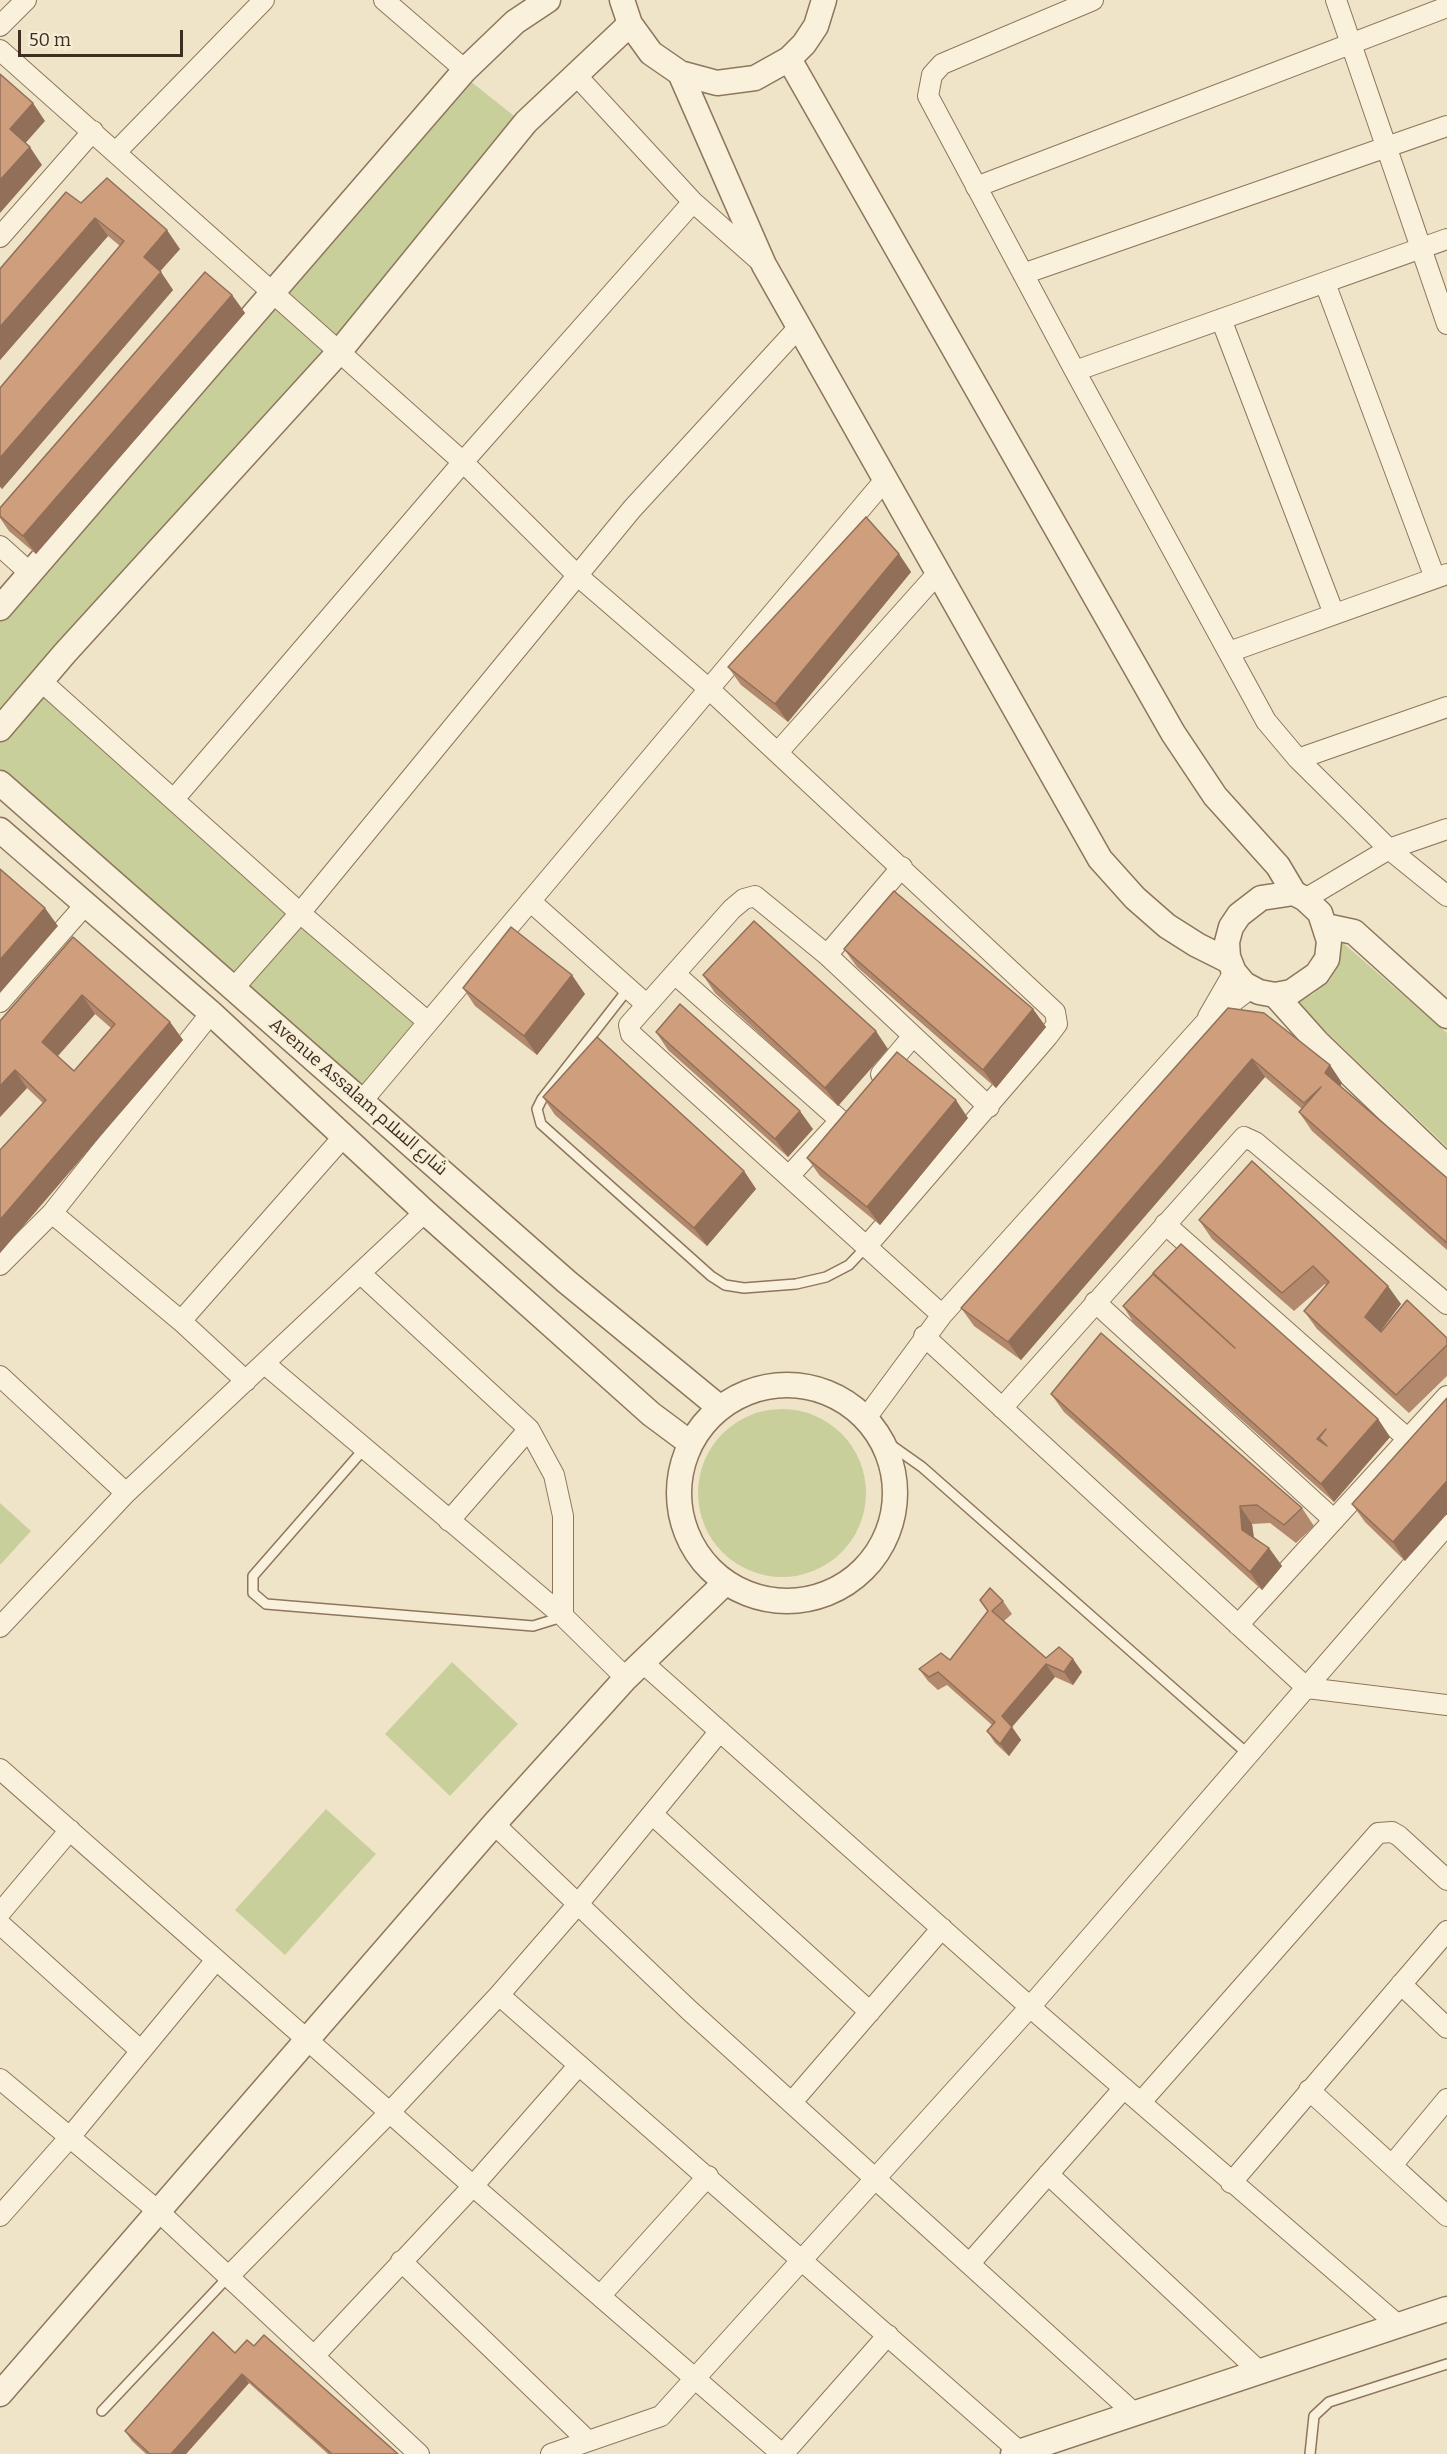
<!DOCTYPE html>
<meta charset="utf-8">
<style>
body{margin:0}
#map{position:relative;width:1447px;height:2454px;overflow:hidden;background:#f0e4c8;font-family:Bitter,serif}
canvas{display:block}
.scale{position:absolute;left:18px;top:30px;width:165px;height:27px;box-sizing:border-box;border:3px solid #3d2e20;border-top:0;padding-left:8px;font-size:18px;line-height:21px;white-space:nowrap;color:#3d2e20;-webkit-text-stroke:4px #f7eed8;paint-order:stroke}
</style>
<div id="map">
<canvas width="1447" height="2454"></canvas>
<div class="scale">50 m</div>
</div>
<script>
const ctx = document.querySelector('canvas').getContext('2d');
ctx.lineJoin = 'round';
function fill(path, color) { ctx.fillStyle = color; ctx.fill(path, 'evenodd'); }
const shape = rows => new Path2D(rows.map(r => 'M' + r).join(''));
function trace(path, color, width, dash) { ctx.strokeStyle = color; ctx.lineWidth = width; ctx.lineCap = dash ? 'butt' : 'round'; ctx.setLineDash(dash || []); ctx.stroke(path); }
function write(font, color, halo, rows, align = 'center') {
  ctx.font = font + ' Bitter,Cairo,serif'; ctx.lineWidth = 5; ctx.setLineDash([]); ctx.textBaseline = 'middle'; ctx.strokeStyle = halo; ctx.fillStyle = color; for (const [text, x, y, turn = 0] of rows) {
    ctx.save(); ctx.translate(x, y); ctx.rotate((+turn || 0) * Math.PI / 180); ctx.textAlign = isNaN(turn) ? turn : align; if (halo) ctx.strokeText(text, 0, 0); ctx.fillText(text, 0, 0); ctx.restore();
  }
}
fill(shape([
 [465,77,523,123,41,681,428,1022,362,1101,0,783,0,608],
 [1342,942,1447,1033,1447,1147,1295,1002,1313,994,1331,978],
 '698 1493a84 84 0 1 1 168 0a84 84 0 1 1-168 0Z',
 [0,1503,31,1531,0,1565],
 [452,1662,518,1724,450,1796,385,1734],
 [326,1809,376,1854,285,1955,235,1910]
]), '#c9cf9b');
const service = shape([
 [628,989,542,1099,537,1109,541,1124,711,1276,725,1285,744,1288,796,1284,826,1277,849,1265,866,1247],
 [881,1438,922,1467,1249,1755],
 [364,1449,253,1576,253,1593,266,1604,533,1626,562,1617],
 [102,2411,229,2276],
 [1310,2454,1314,2416,1329,2402,1447,2364]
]);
const minor = shape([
 [384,0,465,70],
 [1093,0,942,64,932,75,928,96,1075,371,1266,721,1298,759,1389,849,1447,896],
 [1336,0,1447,324],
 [0,26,26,0],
 [0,50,463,462,578,576,709,689,1055,1012,1057,1024,1048,1036,866,1247],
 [575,74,693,202,762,263],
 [116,152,264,0],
 [976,187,1447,7],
 [0,237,93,131],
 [1023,274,1447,126],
 [1325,283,1435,578],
 [1221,319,1334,614],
 [1075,371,1447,239],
 [0,546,30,573],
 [1229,652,1447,574],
 [41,681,300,913,428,1022],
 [778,752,937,574],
 [1298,759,1447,707],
 [174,799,463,462,693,202],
 [1305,899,1389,849,1447,829],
 [530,901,647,1005],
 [827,955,902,867],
 [676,975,840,1120],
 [233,989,300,913,632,509,799,327],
 [0,1002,85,905],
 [1208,1017,1234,972],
 [881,1074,913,1036],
 [362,1101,884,481],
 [789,1176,836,1125],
 [52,1213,211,1013],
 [1165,1224,1408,1439],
 [0,1265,52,1213,181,1321,246,1381],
 [360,1273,529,1429,554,1475,563,1516,563,1616],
 [1095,1302,1334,1520],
 [942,1315,631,1034,629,1025,732,909,744,899,755,896,827,955,989,1107],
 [181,1321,344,1136],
 [924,1336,1307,1688,1447,1705],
 [265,1364,563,1616,626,1678],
 [0,1376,126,1493],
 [1002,1408,1244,1137,1255,1142,1447,1304],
 [866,1418,942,1315,1204,1024,1251,988],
 [449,1521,529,1429],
 [1238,1625,1447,1396],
 [0,1627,126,1493,425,1212],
 [642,1662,1030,2007,1398,2325],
 [0,1769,473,2186,782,2454],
 [652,1814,870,2012],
 [494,1824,689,2010,1135,2414],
 [0,1913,70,1830],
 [0,1924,141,2051],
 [1401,1984,1447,2028],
 [499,1995,1020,2452],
 [0,2079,158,2211,419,2454],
 [1309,2090,1447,2216],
 [792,2102,942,1928],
 [1141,2102,1378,1833,1392,1832,1399,1836,1447,1880],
 [1393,2164,1447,2099],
 [1048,2174,1260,2372],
 [1231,2183,1447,1931],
 [0,2216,70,2137,216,1960],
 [401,2261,588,2441],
 [970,2263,1124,2088],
 [229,2276,389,2113,499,1995,578,1904,720,1731],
 [601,2295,708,2176],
 [315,2355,473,2186,579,2065],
 [551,2454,661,2416,1030,2007,1447,1525],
 [783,2454,888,2335]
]);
const tertiary = shape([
 [622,0,630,24,651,53,680,73,717,83,755,78,789,59,804,44,816,26,824,0],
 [789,59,1173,733,1215,796,1278,866,1294,893],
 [680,73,764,265,1100,859,1135,898,1167,926,1197,945,1229,961],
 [0,608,465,70,515,22,548,0],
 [0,729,65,653,339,352,526,122,630,24],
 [0,783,567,1282,719,1407],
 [0,830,211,1013,425,1212,651,1414,690,1443],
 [1294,893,1305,899,1320,913,1329,941,1327,959,1317,974,1291,992,1275,995,1259,992,1244,984,1234,972,1228,957,1227,942,1231,927,1239,915,1261,898,1294,893],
 [1326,926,1354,932,1447,1016],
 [1275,995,1318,1043,1447,1167],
 '679 1493a108 108 0 1 1 216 0a108 108 0 1 1-216 0Z',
 [0,2394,494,1824,626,1678,725,1583],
 [1013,2454,1447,2309]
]);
trace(service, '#8d765c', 12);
trace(minor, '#8d765c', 22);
trace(tertiary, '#8d765c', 27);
trace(service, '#faf1dc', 9);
trace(minor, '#faf1dc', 20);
trace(tertiary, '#faf1dc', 24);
fill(shape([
 [81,203,180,249,160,271,173,290,2,489,0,487,0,388,120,246,108,236,0,360,0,269],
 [232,295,245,313,36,554,9,531,0,518,0,508],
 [899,554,911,572,788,722,741,685,728,667],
 [73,937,170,1022,183,1040,0,1253,0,1150,43,1103,27,1088,0,1117,0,1021],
 [95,1014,111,1028,74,1071,58,1056],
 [844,949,1033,1009,1046,1027,996,1088,857,967],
 [703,975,888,1049,838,1106,715,993],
 [463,988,585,994,537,1055,475,1006],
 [1264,1013,1330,1065,1342,1083,1340,1087,1447,1178,1447,1250,1312,1131,1299,1112,1302,1109,1265,1077,1021,1360,974,1326,961,1308],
 [656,1032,813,1129,788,1157,668,1050],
 [543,1097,744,1171,756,1189,707,1246,555,1115],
 [968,1118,880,1225,820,1176,807,1158],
 [1252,1161,1401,1304,1380,1331,1447,1338,1447,1376,1409,1413,1317,1329,1304,1311,1326,1285,1325,1284,1294,1311,1212,1239,1199,1220],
 [1153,1273,1378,1419,1390,1437,1334,1502,1135,1325,1123,1306,1156,1278],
 [1051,1394,1302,1508,1314,1526,1296,1543,1270,1523,1252,1524,1254,1537,1269,1548,1282,1566,1262,1590,1064,1412],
 [1447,1398,1405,1561,1365,1522,1352,1504],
 [980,1600,1003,1601,1012,1614,1004,1621,1046,1658,1073,1659,1082,1672,1073,1685,1055,1677,1012,1727,1021,1740,1009,1756,995,1743,987,1731,992,1725,947,1685,938,1690,928,1681,919,1669,950,1660,988,1612],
 [254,2346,398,2454,328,2454,249,2383,186,2454,146,2454,132,2441,125,2431,235,2353]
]), '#b2896c');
fill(shape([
 [33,103,45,121,22,147,10,129],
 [30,147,42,165,0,213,0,180],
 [95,218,108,236,0,360,0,327],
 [167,230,180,249,156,276,144,257],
 [161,272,173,290,2,489,0,486,0,458],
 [232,295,245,313,36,554,23,536],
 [899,554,911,572,788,722,775,704],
 [45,908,58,926,0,993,0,960],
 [572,975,585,994,537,1055,524,1036],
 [82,995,95,1014,54,1060,42,1042],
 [1033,1009,1046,1027,996,1088,983,1070],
 [170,1022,183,1040,0,1253,0,1220],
 [876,1031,888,1049,838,1106,825,1088],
 [1252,1059,1265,1077,1021,1360,1008,1342],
 [1330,1065,1342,1083,1337,1091,1325,1073],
 [15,1070,27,1088,0,1117,0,1086],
 [956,1100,968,1118,880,1225,867,1207],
 [800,1111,813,1129,788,1157,775,1139],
 [744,1171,756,1189,707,1246,694,1228],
 [1388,1286,1401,1304,1378,1335,1365,1317],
 [1378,1419,1390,1437,1334,1502,1321,1484],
 [1447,1481,1447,1514,1405,1561,1393,1542],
 [1240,1506,1252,1524,1255,1548,1242,1530],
 [1269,1548,1282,1566,1262,1590,1250,1572],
 [1073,1659,1082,1672,1073,1685,1064,1672],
 [1046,1664,1055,1677,1011,1728,1002,1716],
 [1012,1727,1021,1740,1009,1756,1000,1744],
 [242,2374,249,2383,186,2454,171,2454]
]), '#916f58');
const building = shape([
 [0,74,33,103,10,129,30,147,0,180,0,74],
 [107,178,167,230,144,257,161,272,0,458,0,388,124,241,95,218,0,327,0,269,66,192,81,203,107,178],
 [205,272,232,295,23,536,0,516,0,508,205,272],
 [866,517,899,554,775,704,728,667,866,517],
 [0,869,45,908,0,960,0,869],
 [894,891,1033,1009,983,1070,844,949,894,891],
 [754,921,876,1031,825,1088,703,975,754,921],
 [511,927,572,975,524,1036,463,988,511,927],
 [73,937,170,1022,0,1220,0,1150,46,1100,15,1070,0,1086,0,1021,73,937],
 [82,995,115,1024,74,1071,42,1042,82,995],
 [680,1004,800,1111,775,1139,656,1032,680,1004],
 [1228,1008,1264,1013,1330,1065,1325,1073,1447,1178,1447,1243,1299,1112,1321,1087,1304,1103,1252,1059,1008,1342,961,1308,1228,1008],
 [597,1037,744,1171,694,1228,543,1097,597,1037],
 [897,1052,956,1100,867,1207,807,1158,897,1052],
 [1252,1161,1388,1286,1365,1317,1381,1332,1407,1300,1447,1338,1447,1345,1396,1395,1304,1311,1329,1282,1313,1266,1282,1293,1199,1220,1252,1161],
 [1181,1244,1378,1419,1321,1484,1123,1306,1153,1274,1235,1348,1153,1273,1181,1244],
 [1326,1429,1319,1438,1327,1446,1317,1439,1326,1429],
 [1101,1333,1302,1508,1284,1525,1257,1505,1240,1506,1242,1530,1269,1548,1250,1572,1051,1394,1101,1333],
 [1447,1398,1447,1481,1393,1542,1352,1504,1447,1398],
 [990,1588,1003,1601,992,1611,1046,1658,1059,1647,1073,1659,1064,1672,1046,1664,1002,1716,1012,1727,1000,1744,987,1731,995,1722,938,1672,929,1677,919,1669,941,1653,950,1660,988,1611,980,1600,990,1588],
 [213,2332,235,2353,247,2340,254,2346,264,2335,398,2454,332,2454,242,2374,171,2454,150,2454,125,2431,213,2332]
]);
fill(building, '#cf9f7d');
trace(building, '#916f58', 1.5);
write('18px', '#3d2e20', '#f7eed8', [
 ["Avenue Assalam شارع السلام",358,1097,41]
]);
</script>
